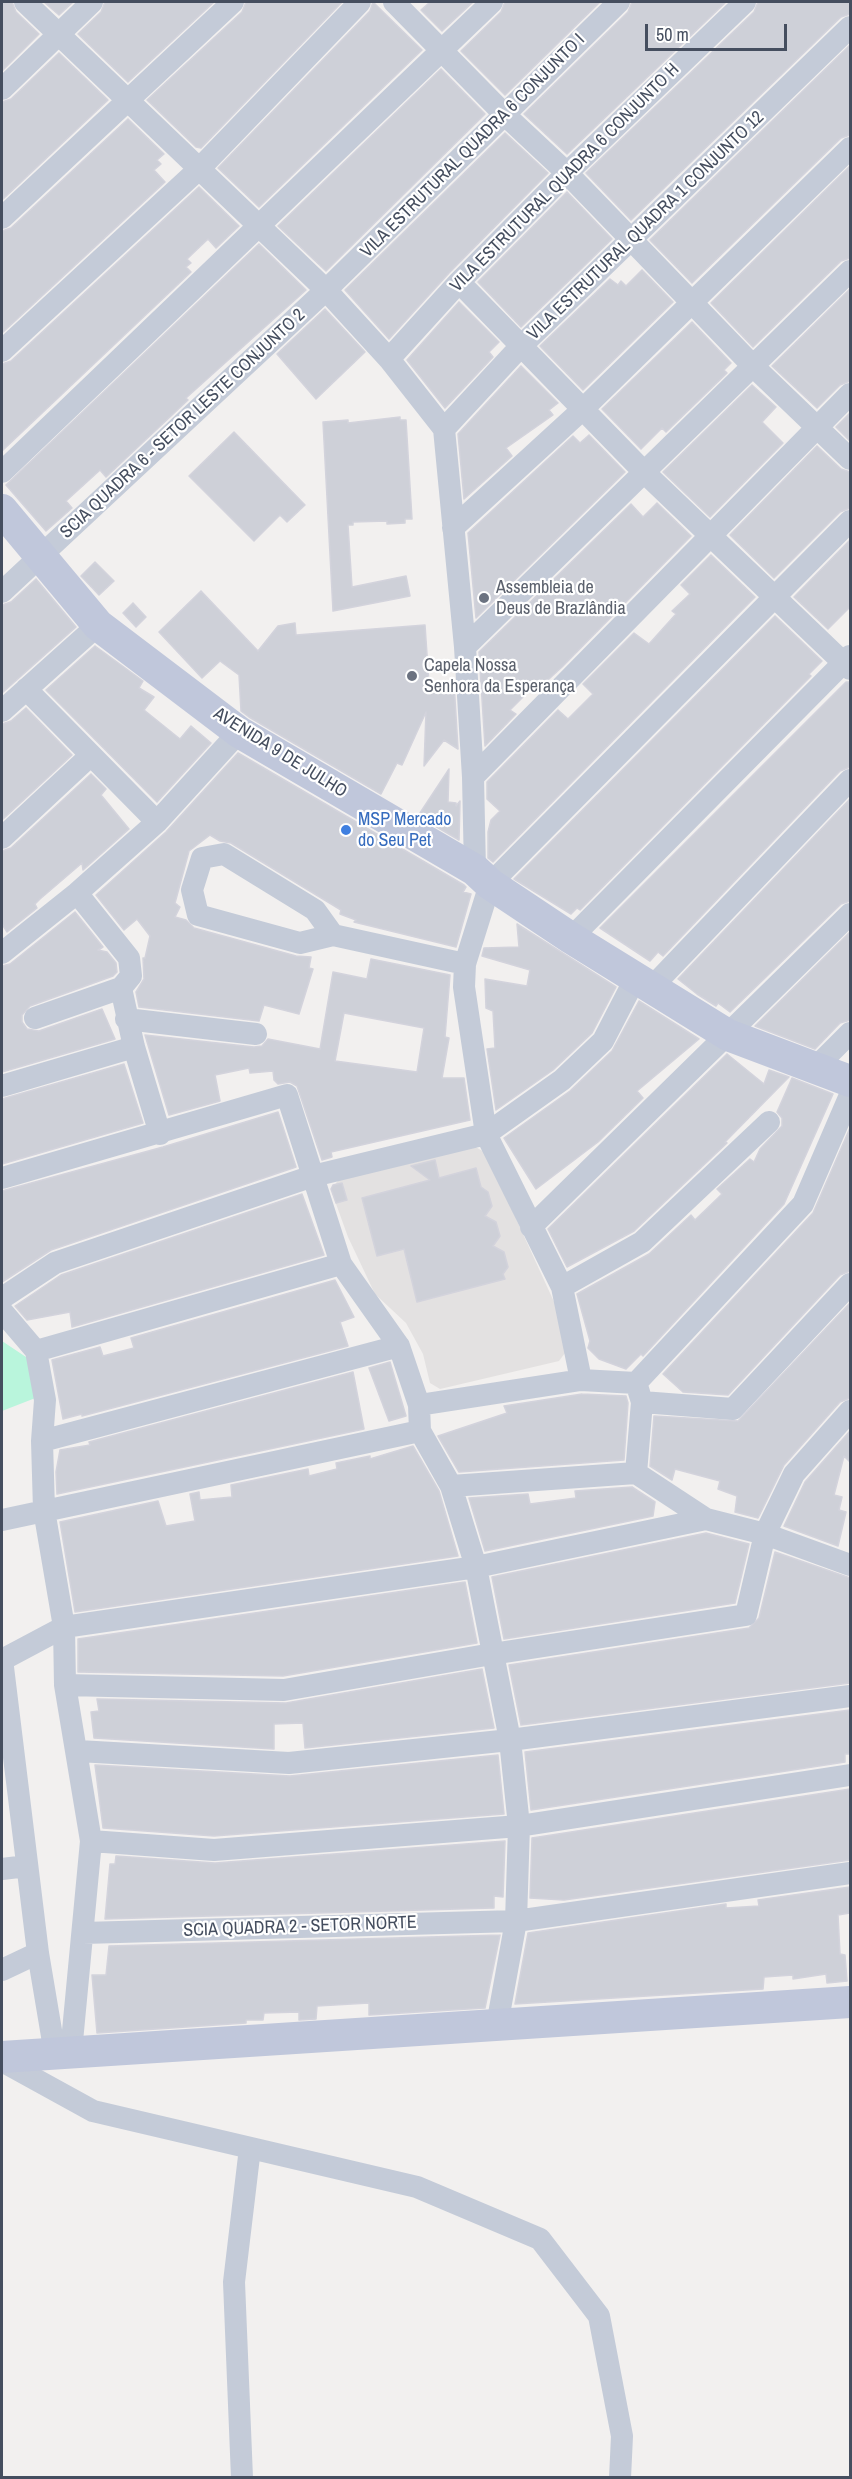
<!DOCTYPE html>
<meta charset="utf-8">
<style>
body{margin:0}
#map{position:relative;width:852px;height:2479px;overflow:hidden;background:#f2f0ef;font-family:"Archivo Narrow",sans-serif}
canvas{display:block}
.frame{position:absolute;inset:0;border:3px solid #454e5f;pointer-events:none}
.scale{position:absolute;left:645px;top:24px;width:142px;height:27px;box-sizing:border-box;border:3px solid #454e5f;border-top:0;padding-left:8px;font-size:18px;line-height:21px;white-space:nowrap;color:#454e5f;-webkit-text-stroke:4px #fff;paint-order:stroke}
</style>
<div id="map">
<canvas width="852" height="2479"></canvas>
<div class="frame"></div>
<div class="scale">50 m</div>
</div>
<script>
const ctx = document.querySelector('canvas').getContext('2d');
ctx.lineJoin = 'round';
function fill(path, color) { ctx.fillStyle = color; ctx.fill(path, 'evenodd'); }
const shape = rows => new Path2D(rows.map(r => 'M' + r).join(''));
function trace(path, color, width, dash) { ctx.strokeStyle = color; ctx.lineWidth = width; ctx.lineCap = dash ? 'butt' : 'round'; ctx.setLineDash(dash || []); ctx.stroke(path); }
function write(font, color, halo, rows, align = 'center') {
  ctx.font = font + ' "Archivo Narrow",sans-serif'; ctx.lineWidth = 4.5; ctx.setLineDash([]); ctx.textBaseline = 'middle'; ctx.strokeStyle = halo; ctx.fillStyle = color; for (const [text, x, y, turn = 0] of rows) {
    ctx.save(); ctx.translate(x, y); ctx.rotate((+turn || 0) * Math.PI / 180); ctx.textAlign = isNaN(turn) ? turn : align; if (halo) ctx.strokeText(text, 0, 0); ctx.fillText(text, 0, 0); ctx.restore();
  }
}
fill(shape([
 [472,1145,486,1153,555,1304,565,1353,559,1361,440,1389,430,1383,423,1354,406,1323,375,1294,348,1237,331,1190,339,1179]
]), '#e3e1e1');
fill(shape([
 [2,1341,32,1361,38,1397,2,1411]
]), '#b9f5dc');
const building = shape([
 [2,2,12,2,16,12,39,34,2,71,2,2],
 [44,2,73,2,59,15,44,2],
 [105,2,214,2,128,82,78,34,101,12,105,2],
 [246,2,342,2,201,148,196,147,147,100,242,12,246,2],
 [373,2,422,50,259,207,218,168,370,11,373,2],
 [430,2,473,2,442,31,421,10,430,2],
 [505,2,600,2,505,95,461,51,501,12,505,2],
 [632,2,726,2,567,154,524,114,628,12,632,2],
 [758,2,850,2,850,14,841,17,631,220,586,173,754,12,758,2],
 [850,45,850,135,841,138,692,283,650,240,850,45],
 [59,53,108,100,2,200,2,102,11,99,59,53],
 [441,69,485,114,326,271,278,226,441,69],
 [128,119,164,154,157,160,161,164,154,170,165,182,2,333,2,231,11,228,128,119],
 [505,133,548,173,449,273,389,339,345,290,505,133],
 [850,166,850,258,841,261,753,347,711,303,850,166],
 [199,187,239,226,216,248,208,239,187,259,191,263,186,267,191,272,2,451,2,364,11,361,199,187],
 [567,192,612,239,521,327,478,282,567,192],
 [259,244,306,290,186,398,188,400,106,477,100,470,66,501,72,508,46,531,6,485,259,244],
 [642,270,673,302,583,390,540,346,610,279,618,285,621,281,626,286,642,270],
 [850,289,850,381,840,385,817,408,772,366,850,289],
 [459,302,499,342,489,352,493,357,445,408,407,360,459,302],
 [325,309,365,352,316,399,277,354,325,309],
 [692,322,731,363,724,370,727,373,666,432,662,428,641,449,602,409,692,322],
 [521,366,558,403,549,410,553,415,506,448,512,456,464,499,458,434,521,366],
 [752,385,776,407,762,422,783,443,710,517,663,472,752,385],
 [850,413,850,441,836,427,850,413],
 [400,417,400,420,406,420,412,519,405,519,405,523,387,524,387,521,353,522,353,525,348,525,352,587,406,576,410,596,333,611,323,422,348,420,348,423,400,417],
 [234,432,305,505,287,522,280,515,254,541,189,476,234,432],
 [589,435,625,472,476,618,468,533,573,436,580,443,589,435],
 [817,446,841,469,850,472,850,508,840,512,774,578,730,535,817,446],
 [657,503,691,536,562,667,538,689,535,685,510,710,516,714,485,746,479,652,631,504,643,517,657,503],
 [850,540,850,607,828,629,794,597,850,540],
 [711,555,755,597,493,862,488,858,488,832,491,820,500,811,487,799,487,782,558,710,568,719,593,694,583,684,634,633,649,644,676,614,672,611,690,594,681,585,711,555],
 [95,562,114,581,99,595,81,576,95,562],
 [36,579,76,627,2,693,2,605,11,602,36,579],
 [201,591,258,651,278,626,295,623,296,635,425,625,429,684,454,682,458,749,444,740,424,766,426,712,402,765,397,763,381,794,249,717,241,711,239,675,220,661,202,678,159,632,201,591],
 [133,603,146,617,136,627,123,613,133,603],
 [775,616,822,661,809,674,811,676,580,910,577,908,571,914,514,879,775,616],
 [95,646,143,681,139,688,154,697,144,710,180,739,191,726,211,743,157,802,46,690,95,646],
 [846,682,850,682,850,767,840,771,663,956,658,952,650,961,600,928,846,682],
 [26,708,72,755,2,820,2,724,11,721,26,708],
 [238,753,464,885,466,887,463,892,471,894,456,947,354,922,356,920,340,914,341,910,231,843,220,841,210,835,189,851,175,903,180,907,175,917,186,920,194,928,296,956,311,957,309,968,313,969,299,1014,264,1005,259,1021,139,1007,136,992,144,979,143,958,145,958,150,936,137,919,124,930,96,895,166,832,238,753],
 [449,769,448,802,456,803,456,806,460,801,459,840,418,816,449,769],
 [91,774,106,789,101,795,129,829,83,870,82,863,40,899,35,904,37,908,7,932,2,924,2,851,11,848,91,774],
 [850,799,850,901,841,904,730,1012,718,1003,716,1006,697,994,678,979,850,799],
 [75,912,103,947,98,950,107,952,116,963,117,972,113,976,30,1006,22,1015,22,1022,27,1029,39,1031,102,1009,115,1039,2,1072,2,966,10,964,75,912],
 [517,924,616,987,592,1033,553,1070,496,1110,487,1049,495,1048,493,1011,486,1008,485,979,527,986,530,970,482,956,484,948,519,947,517,924],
 [850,932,850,1020,840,1023,815,1049,755,1026,850,932],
 [371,959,450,975,445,1037,449,1038,442,1078,464,1078,470,1120,331,1152,332,1157,322,1160,297,1086,290,1082,278,1084,274,1080,273,1071,250,1073,249,1068,215,1075,220,1101,169,1115,145,1035,254,1047,262,1046,268,1039,320,1049,333,972,367,979,371,959],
 [344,1013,424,1028,417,1072,335,1061,344,1013],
 [639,1001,699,1039,637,1091,643,1098,598,1142,536,1189,504,1138,570,1091,612,1051,639,1001],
 [727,1054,764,1084,769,1070,789,1077,725,1142,727,1143,634,1231,567,1267,548,1229,727,1054],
 [124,1064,143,1123,2,1164,2,1099,124,1064],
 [792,1078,833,1094,784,1204,643,1356,641,1354,626,1369,599,1359,588,1348,590,1341,577,1294,649,1254,691,1215,695,1220,722,1194,717,1189,750,1159,754,1162,760,1149,782,1126,782,1118,777,1112,792,1078],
 [278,1112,296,1167,51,1250,2,1282,2,1191,163,1147,278,1112],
 [850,1128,850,1271,840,1275,728,1395,683,1392,663,1374,813,1213,850,1128],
 [435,1160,439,1178,476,1168,481,1187,488,1192,492,1206,485,1216,496,1222,500,1236,493,1246,504,1252,508,1267,503,1274,505,1279,417,1302,404,1249,377,1256,362,1198,430,1180,411,1166,435,1160],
 [342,1183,347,1200,336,1203,331,1189,333,1185,342,1183],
 [302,1194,324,1255,72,1327,70,1312,27,1320,15,1306,61,1275,302,1194],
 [335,1280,354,1317,340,1322,348,1346,82,1416,82,1414,63,1419,52,1360,100,1347,103,1356,134,1348,131,1338,335,1280],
 [850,1303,850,1398,840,1402,784,1465,758,1518,735,1512,737,1496,718,1489,720,1481,675,1469,672,1480,650,1466,654,1416,738,1421,850,1303],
 [390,1362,406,1416,389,1421,369,1368,390,1362],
 [353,1372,364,1429,57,1494,56,1472,60,1450,90,1445,89,1442,353,1372],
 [582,1394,626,1396,628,1403,624,1460,459,1472,438,1436,507,1413,504,1406,582,1394],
 [850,1431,850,1462,844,1456,834,1495,842,1497,839,1510,846,1512,838,1546,784,1526,805,1482,850,1431],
 [413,1446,439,1491,458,1556,75,1612,60,1522,158,1501,166,1526,195,1521,190,1494,199,1492,200,1500,232,1497,231,1485,308,1469,309,1476,337,1469,336,1463,370,1456,370,1459,413,1446],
 [632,1487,655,1502,653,1516,485,1551,469,1498,528,1494,530,1504,576,1498,575,1491,632,1487],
 [706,1533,749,1544,735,1603,504,1639,492,1577,706,1533],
 [775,1552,850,1578,850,1683,521,1725,509,1665,749,1628,759,1618,775,1552],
 [465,1582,477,1643,283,1676,78,1672,78,1639,465,1582],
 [482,1669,494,1728,305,1748,303,1723,274,1724,274,1749,94,1738,91,1712,99,1711,97,1699,286,1703,482,1669],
 [850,1710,850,1754,845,1754,845,1762,531,1810,525,1752,850,1710],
 [498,1755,504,1814,214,1836,103,1828,95,1765,290,1776,498,1755],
 [850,1789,850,1860,564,1900,530,1898,532,1838,850,1789],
 [505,1841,503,1897,494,1896,494,1908,105,1919,110,1864,115,1864,116,1856,215,1863,505,1841],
 [850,1887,850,1913,838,1915,840,1954,845,1955,847,1981,827,1983,826,1974,793,1979,793,1975,764,1977,763,1989,515,2004,528,1933,726,1904,726,1908,759,1906,758,1900,850,1887],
 [500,1935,485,2008,369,2015,369,2003,317,2006,316,2019,299,2020,299,2012,264,2013,263,2020,246,2020,246,2023,97,2033,92,1975,106,1975,109,1946,500,1935]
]);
fill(building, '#ced0d8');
trace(building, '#d3d3dc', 1.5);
trace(shape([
 [25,2,326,290,389,359,444,429],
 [394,2,505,115,567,173,753,366,850,459],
 [2,89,92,2],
 [2,218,233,2],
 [459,282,645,473,850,669],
 [2,351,200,168,360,2],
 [389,359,459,282,567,173,745,2],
 [444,429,520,347,850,27],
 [444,429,465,647,473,777,475,870],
 [2,472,492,2],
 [453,528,583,409,850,148],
 [2,592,326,290,619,2],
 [465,647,850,271],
 [26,689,157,822],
 [2,711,98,625],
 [473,777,850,394],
 [2,838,91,755],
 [333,935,300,943,198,915,192,890,202,858,224,854,315,910,333,935,465,964],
 [571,938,850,656],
 [2,953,77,893,157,822,239,732],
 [121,988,134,1047,160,1134],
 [651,988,850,780],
 [35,1018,121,988,131,976,129,958,77,893],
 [126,1019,256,1034],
 [814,1069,850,1033],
 [2,1086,134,1047],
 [2,1178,287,1095,341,1264,399,1346,419,1405,420,1431,451,1486,476,1567,510,1740,519,1826,516,1921,497,2025],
 [531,1227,850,914],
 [562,1287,642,1242,769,1122],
 [2,1298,55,1263,313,1176,486,1134,562,1080,603,1041,635,979],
 [2,1311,36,1351,45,1400,42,1441,44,1510,64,1627,65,1685,91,1841,71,2052],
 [36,1351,341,1264],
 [581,1380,562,1287,486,1134,464,987,465,964,490,884,850,521],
 [642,1402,733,1409,850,1284],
 [419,1405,581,1380,636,1383,803,1204,850,1095],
 [42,1441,399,1346],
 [636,1473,642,1402,638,1389],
 [451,1486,636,1473,706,1519,765,1534,850,1565],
 [2,1520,420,1431],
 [2,1659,38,1953,55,2054],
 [2,1660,64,1627,476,1567,706,1519],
 [65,1685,284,1690,492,1654,746,1615,765,1534,794,1474,850,1411],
 [78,1751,289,1763,510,1740,850,1696],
 [91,1841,214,1850,519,1826,850,1775],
 [2,1869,27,1866],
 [83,1933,516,1921,850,1873],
 [2,1970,38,1953],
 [2,2061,93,2111,417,2187,540,2239,599,2316,622,2436,620,2478],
 [242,2478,234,2282,250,2148]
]), '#c4cbd8', 22);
trace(shape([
 [2,510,98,625,239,732,475,870,490,884,571,938,728,1035,850,1081],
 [2,2057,850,2002]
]), '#c0c7db', 32);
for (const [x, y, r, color] of [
 [484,598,6,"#6b7280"],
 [412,676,6,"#6b7280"],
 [346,830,6,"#3f7fe0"]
]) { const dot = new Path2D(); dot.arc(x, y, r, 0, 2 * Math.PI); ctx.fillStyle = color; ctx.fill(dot); trace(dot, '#fff', 2); }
write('18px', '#454e5f', '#fff', [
 ["VILA ESTRUTURAL QUADRA 6 CONJUNTO I",473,146,-45],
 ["VILA ESTRUTURAL QUADRA 6 CONJUNTO H",565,178,-45],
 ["VILA ESTRUTURAL QUADRA 1 CONJUNTO 12",646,226,-44],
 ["SCIA QUADRA 6 - SETOR LESTE CONJUNTO 2",183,424,-43],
 ["AVENIDA 9 DE JULHO",280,753,32],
 ["SCIA QUADRA 2 - SETOR NORTE",300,1927,-2]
]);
write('18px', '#5b616d', '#fff', [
 ["Assembleia de",496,588],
 ["Deus de Brazlândia",496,609],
 ["Capela Nossa",424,666],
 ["Senhora da Esperança",424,687]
], 'left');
write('18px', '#366cbe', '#fff', [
 ["MSP Mercado",358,820],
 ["do Seu Pet",358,841]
], 'left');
</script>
